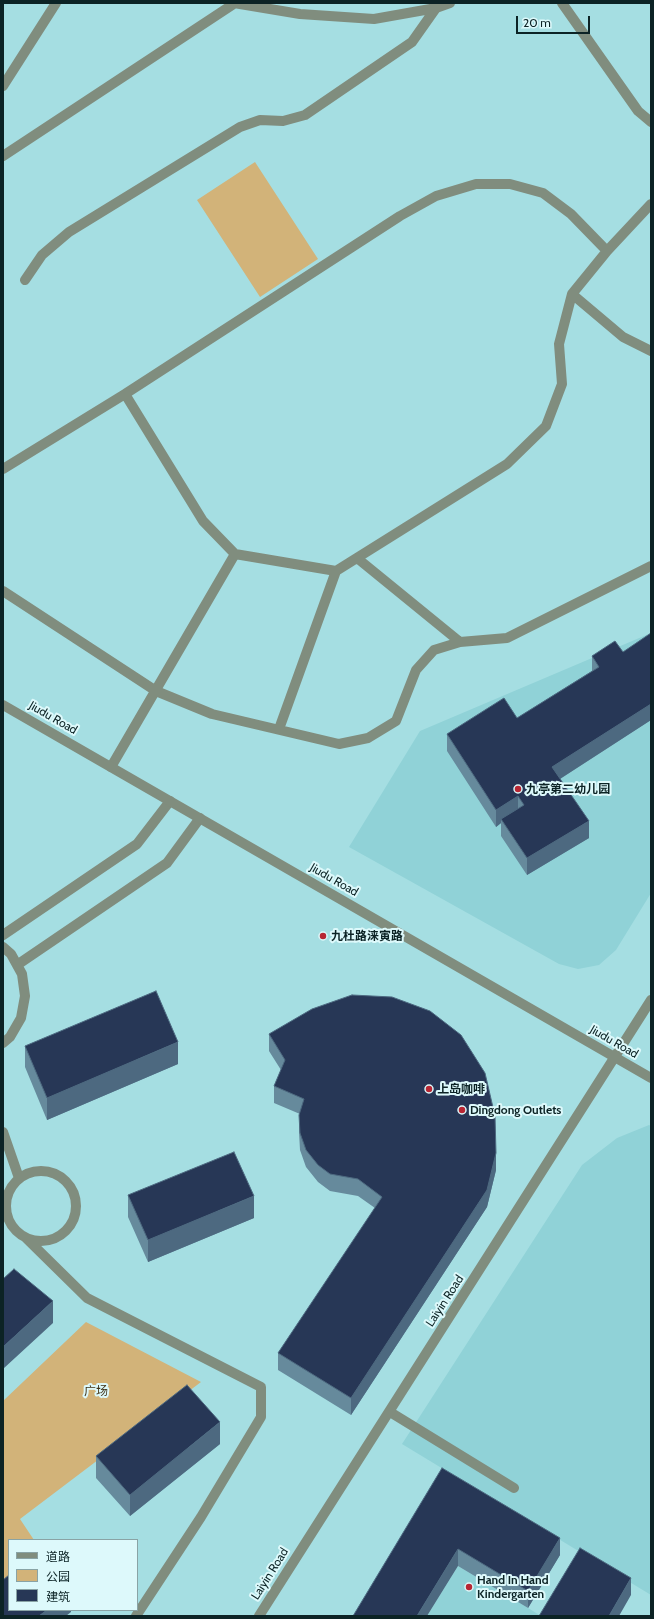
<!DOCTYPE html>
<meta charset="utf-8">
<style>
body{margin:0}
#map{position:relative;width:654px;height:1619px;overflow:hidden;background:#a5dee2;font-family:Cabin,"Noto Sans SC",sans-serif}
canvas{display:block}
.frame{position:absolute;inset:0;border:4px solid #0c2325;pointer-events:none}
.legend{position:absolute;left:8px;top:1539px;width:130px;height:72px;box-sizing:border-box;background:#ddf9fb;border:1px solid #89a3a5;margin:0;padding:5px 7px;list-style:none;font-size:12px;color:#0c2325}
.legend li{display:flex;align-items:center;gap:8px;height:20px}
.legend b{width:20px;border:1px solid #89a3a5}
.scale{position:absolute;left:516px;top:16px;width:74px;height:18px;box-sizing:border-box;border:2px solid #0c2325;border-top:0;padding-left:5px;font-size:12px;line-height:14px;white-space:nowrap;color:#0c2325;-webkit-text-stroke:3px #ddf9fb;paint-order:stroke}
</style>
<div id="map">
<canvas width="654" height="1619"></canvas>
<div class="frame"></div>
<ul class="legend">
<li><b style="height:5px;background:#808d7e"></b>道路</li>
<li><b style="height:11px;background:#d2b379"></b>公园</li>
<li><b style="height:11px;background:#273756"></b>建筑</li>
</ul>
<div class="scale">20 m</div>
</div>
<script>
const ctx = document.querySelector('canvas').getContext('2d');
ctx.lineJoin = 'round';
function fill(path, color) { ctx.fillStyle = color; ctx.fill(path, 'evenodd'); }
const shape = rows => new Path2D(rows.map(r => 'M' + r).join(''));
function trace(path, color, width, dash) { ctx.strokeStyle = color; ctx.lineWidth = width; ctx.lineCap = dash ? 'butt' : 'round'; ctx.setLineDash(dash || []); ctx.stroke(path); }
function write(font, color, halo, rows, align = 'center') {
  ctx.font = font + ' Cabin,"Noto Sans SC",sans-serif'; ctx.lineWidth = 4; ctx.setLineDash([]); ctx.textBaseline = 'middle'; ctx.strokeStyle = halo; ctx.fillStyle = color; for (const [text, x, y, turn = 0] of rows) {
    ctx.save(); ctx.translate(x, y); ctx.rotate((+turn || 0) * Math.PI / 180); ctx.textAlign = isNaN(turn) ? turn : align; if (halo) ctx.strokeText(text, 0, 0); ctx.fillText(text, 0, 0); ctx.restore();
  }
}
fill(shape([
 [651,633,651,893,616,950,599,965,578,969,559,964,349,847,420,731],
 [649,1125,651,1126,651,1595,402,1444,582,1165,617,1138],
 [458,1566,528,1608,541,1616,427,1616]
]), '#90d2d7');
fill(shape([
 [255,162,318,259,260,297,197,200],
 [86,1322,201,1382,20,1519,34,1540,9,1540,9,1579,3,1584,3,1401]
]), '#d2b379');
trace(shape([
 [234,3,300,14,374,19,436,8,450,3],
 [562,3,638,111,651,122],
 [3,86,56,3],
 [3,156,235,3],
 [25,280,42,255,69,232,240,127,260,120,283,121,305,115,412,42,436,8],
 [572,294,623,337,651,351],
 [125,394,203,521,235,554,336,571,507,464,546,426,562,384,559,344,572,294,607,251,651,204],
 [3,469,125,394,400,216,436,196,476,184,510,184,543,193,571,214,607,251],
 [357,558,460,642],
 [3,591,156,691,212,714,339,744,368,738,396,721,416,670,434,650,460,642,507,638,651,566],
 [279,729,336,571],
 [111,767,235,554],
 [3,935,137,844,170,801],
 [3,947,11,954,22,974,25,996,21,1018,10,1037,3,1043],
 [17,965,167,863,200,818],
 [3,1132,19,1178],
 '6 1206a35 35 0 1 1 70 0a35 35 0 1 1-70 0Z',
 [26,1238,87,1298,261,1387,261,1417,201,1517,136,1616],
 [390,1412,514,1488]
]), '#808d7e', 10);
trace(shape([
 [3,705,651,1078],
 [259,1616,651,1000]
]), '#808d7e', 10);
fill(shape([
 [651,633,651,720,560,779,589,838,527,875,501,836,501,823,496,827,447,751,447,734,517,718,592,671,592,656,623,652],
 [269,1034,496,1170,487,1207,351,1415,278,1370,278,1353,375,1208,358,1196,330,1191,318,1182,306,1167,300,1150,299,1132,300,1114,274,1103,274,1086,281,1070,269,1051],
 [25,1046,178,1064,47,1120,25,1067],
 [128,1195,254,1218,148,1262,128,1217],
 [220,1444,130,1516,96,1478,96,1456],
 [442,1468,560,1555,528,1608,458,1566]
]), '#668a9c');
fill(shape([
 [651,704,651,720,552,784,552,767],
 [518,796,518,813,501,819,501,823,496,827,496,810],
 [589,821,589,838,527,875,527,858],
 [178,1042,178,1064,47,1120,47,1098],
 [496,1153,496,1170,487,1207,351,1415,351,1398],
 [254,1196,254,1218,148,1262,148,1240],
 [53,1301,53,1323,3,1369,3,1347],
 [220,1422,220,1444,130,1516,130,1495],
 [560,1538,560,1555,528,1608,528,1591],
 [458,1549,458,1566,427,1616,417,1616],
 [631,1578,631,1595,619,1616,609,1616],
 [47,1610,71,1610,71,1612,66,1616,39,1616]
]), '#4d6980');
const building = shape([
 [651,633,651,704,552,767,589,821,527,858,501,819,524,805,518,796,496,810,447,734,504,698,517,718,599,667,592,656,615,641,623,652,651,633],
 [156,991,178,1042,47,1098,25,1046,156,991],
 [352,995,392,997,430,1011,461,1035,485,1073,495,1116,496,1153,487,1190,351,1398,278,1353,382,1197,358,1179,330,1174,318,1165,306,1150,300,1133,299,1115,304,1099,274,1086,285,1060,269,1034,312,1009,352,995],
 [234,1152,254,1196,148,1240,128,1195,234,1152],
 [14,1269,53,1301,3,1347,3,1279,14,1269],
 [187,1385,220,1422,130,1495,96,1456,187,1385],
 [442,1468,560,1538,528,1591,458,1549,417,1616,353,1616,442,1468],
 [580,1548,631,1578,609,1616,539,1616,580,1548],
 [9,1575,9,1610,47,1610,39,1616,3,1616,3,1580,9,1575]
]);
fill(building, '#273756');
trace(building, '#4d6980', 1);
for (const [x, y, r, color] of [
 [518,789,4,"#b72633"],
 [323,936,4,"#b72633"],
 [429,1089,4,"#b72633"],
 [462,1110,4,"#b72633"],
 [469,1587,4,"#b72633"]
]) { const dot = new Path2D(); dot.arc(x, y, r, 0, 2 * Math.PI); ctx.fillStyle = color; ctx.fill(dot); trace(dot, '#ddf9fb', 1.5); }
write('12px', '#0c2325', '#ddf9fb', [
 ["Jiudu Road",53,718,30],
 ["Jiudu Road",334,880,30],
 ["Jiudu Road",614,1042,30],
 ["Laiyin Road",445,1301,-57],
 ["Laiyin Road",270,1574,-58]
]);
write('bold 12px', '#0c2325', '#ddf9fb', [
 ["九亭第二幼儿园",526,789],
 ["九杜路涞寅路",331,936],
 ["上岛咖啡",437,1089],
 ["Dingdong Outlets",470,1110],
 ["Hand In Hand",477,1580],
 ["Kindergarten",477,1594]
], 'left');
write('12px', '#3e3015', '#ddf9fb', [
 ["广场",96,1391]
]);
</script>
